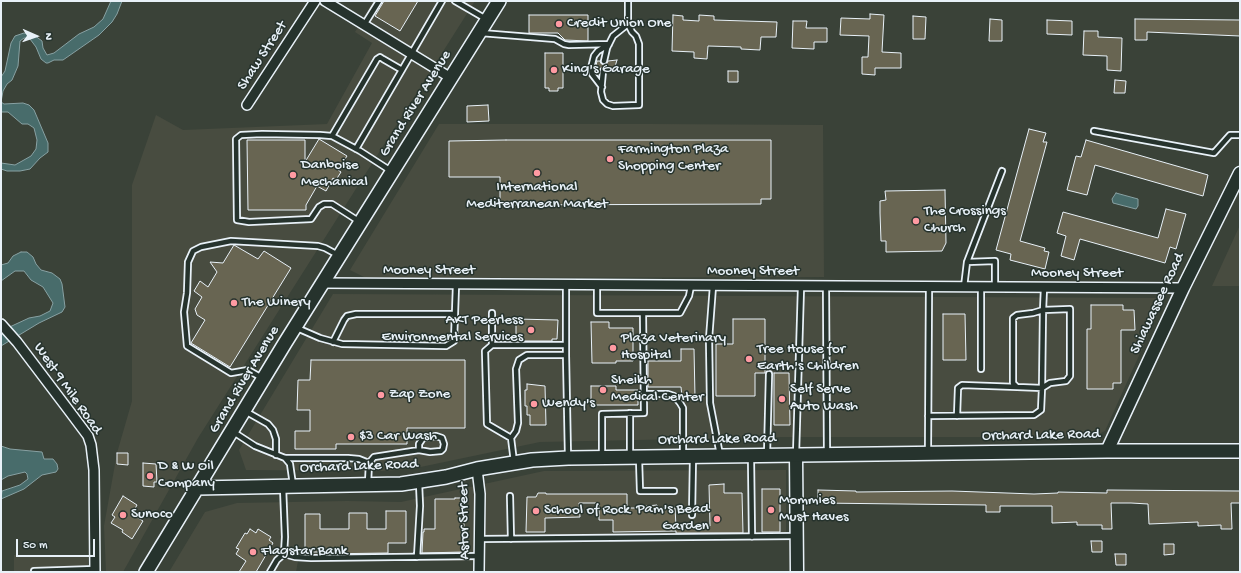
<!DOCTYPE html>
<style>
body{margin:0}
#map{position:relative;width:1241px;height:573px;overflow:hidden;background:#3a4238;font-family:"Gochi Hand",sans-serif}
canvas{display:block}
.frame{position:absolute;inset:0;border:2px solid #e8f1f8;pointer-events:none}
.north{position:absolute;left:16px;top:16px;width:40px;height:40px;-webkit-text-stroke:3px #26332d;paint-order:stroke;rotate:92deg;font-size:11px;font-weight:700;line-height:16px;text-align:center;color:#e8f1f8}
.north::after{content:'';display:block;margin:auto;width:14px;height:18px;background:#e8f1f8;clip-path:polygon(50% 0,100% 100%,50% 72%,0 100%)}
.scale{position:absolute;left:16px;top:539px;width:79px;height:18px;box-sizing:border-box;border:2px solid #e8f1f8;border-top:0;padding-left:5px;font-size:12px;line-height:14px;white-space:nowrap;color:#e8f1f8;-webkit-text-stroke:3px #26332d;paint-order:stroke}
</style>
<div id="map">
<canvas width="1241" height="573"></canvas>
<div class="frame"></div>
<div class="north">N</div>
<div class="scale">50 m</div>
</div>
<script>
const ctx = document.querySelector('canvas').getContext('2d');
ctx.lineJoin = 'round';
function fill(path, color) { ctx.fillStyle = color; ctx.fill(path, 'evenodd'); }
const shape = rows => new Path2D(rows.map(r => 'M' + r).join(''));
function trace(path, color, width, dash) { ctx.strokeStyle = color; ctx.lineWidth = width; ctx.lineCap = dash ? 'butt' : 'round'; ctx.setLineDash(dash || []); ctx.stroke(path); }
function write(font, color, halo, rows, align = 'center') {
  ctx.font = font + ' "Gochi Hand",sans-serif'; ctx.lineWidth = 3; ctx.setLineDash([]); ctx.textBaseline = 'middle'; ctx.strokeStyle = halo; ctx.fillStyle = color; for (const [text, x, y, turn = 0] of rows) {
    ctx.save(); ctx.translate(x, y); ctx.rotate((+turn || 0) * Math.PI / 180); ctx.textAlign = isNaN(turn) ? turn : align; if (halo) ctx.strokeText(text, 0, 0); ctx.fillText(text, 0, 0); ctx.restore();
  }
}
fill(shape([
 [373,1,475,1,198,438,123,572,106,572,104,526,117,453,132,401,132,185,156,115,183,130,327,124,372,43,355,32],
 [439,124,652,124,823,125,824,277,366,278,350,270],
 [1240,225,1240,286,1212,286],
 [333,294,1165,298,1105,431,1092,437,782,437,540,442,411,469,382,471,246,470,239,450],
 [786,470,786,539,480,539,479,561,298,561,296,572,169,572,205,512,237,503,347,501,401,502,544,471],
 [14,555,88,555,88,572,14,572]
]), '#484c40');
const water = shape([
 [111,1,122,1,117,14,112,22,99,35,63,60,54,60,48,63,46,63,41,59,36,47,30,39,24,38,20,41,18,66,12,80,7,84,3,91,1,102,4,104,23,103,29,105,34,110,48,143,48,152,40,158,30,169,20,171,7,171,1,169,1,163,15,165,31,156,36,149,37,140,34,128,28,124,22,124,8,112,1,112,1,77,5,71,11,43,15,36,24,33,34,35,42,41,43,48,47,55,54,53,79,34,94,27,103,19,111,1],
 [1116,193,1138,199,1138,206,1136,209,1113,203,1112,199,1116,193],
 [21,252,27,252,33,257,36,264,41,270,52,273,60,279,62,284,65,307,62,312,39,323,1,346,1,331,29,318,40,316,50,311,53,303,43,287,31,280,24,271,15,271,1,281,1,265,8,263,13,256,21,252],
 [1,446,10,449,42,452,44,459,53,459,57,464,58,469,56,472,42,475,24,489,1,499,2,491,20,485,28,479,27,474,25,472,8,476,1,480,1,446]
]);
fill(water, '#486c6b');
trace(water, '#88a1a3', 1);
const building = shape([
 [384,1,418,1,400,31,375,16,384,1],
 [870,14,884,15,882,52,901,53,901,68,875,68,875,75,862,74,862,57,868,57,869,36,840,35,841,18,870,19,870,14],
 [529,15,588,15,588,41,565,40,558,33,529,33,529,15],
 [673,15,683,16,683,20,699,21,699,15,714,16,714,20,777,22,776,37,761,37,760,50,741,49,741,47,708,46,707,59,694,58,694,52,672,51,673,15],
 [913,16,926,17,925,39,913,39,913,16],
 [990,19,1002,20,1002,41,989,41,990,19],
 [1135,19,1240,20,1240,36,1147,32,1147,40,1135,40,1135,19],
 [1047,20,1072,21,1072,35,1047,34,1047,20],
 [793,21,807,21,806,28,827,28,827,42,814,42,814,49,792,48,793,21],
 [1084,31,1098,31,1098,37,1122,38,1121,71,1107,70,1107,56,1083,55,1084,31],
 [545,53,563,53,563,88,558,88,558,91,549,91,549,88,545,88,545,53],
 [617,60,614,70,607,70,603,67,599,71,595,71,597,61,600,61,601,63,604,65,606,64,608,61,617,60],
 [728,71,738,71,738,82,728,82,728,71],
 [1115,80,1126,81,1125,93,1114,93,1115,80],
 [488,105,489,121,467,122,467,106,488,105],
 [1029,129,1046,133,1043,142,1047,142,1020,241,1045,248,1044,251,1049,252,1045,269,1010,260,1011,254,996,250,1029,129],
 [319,139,347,156,338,170,341,172,336,180,333,178,326,191,317,186,306,205,306,210,248,210,247,140,305,140,305,162,319,139],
 [506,140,771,140,771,199,761,199,761,204,500,205,500,177,449,177,449,141,506,140],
 [1086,140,1208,175,1203,196,1095,165,1087,195,1067,190,1076,156,1081,157,1086,140],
 [945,190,946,243,942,251,886,252,886,241,881,241,880,213,880,201,886,200,885,191,945,190],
 [1166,209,1186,214,1176,249,1170,247,1165,263,1080,239,1074,260,1061,256,1066,236,1057,233,1063,212,1158,238,1166,209],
 [234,245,258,259,264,251,291,268,230,367,191,343,205,320,197,315,195,309,202,297,194,291,200,281,208,287,217,272,210,262,223,263,234,245],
 [1091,305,1123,305,1123,310,1134,310,1135,330,1121,330,1121,383,1113,383,1113,389,1087,389,1087,329,1091,329,1091,305],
 [943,314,965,314,966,360,943,360,943,314],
 [516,319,558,320,557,339,552,339,552,341,520,341,520,339,516,339,516,319],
 [733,319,765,319,765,373,755,373,755,396,716,396,716,344,733,344,733,319],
 [591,322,609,322,609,328,633,328,633,361,616,361,616,363,592,363,591,322],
 [681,349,694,349,695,397,682,397,681,387,648,387,648,361,681,361,681,349],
 [311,360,465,360,465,428,407,428,407,444,336,444,336,449,295,449,295,431,310,431,310,410,297,410,298,380,310,380,311,360],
 [774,373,789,373,790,425,774,425,774,373],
 [527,384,545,386,546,425,530,425,530,415,527,415,527,406,525,406,525,390,527,390,527,384],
 [591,386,616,386,616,390,638,390,638,405,591,405,591,386],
 [117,453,128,453,128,465,117,464,117,453],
 [143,463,156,464,157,482,154,482,154,487,143,486,143,463],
 [724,484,724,493,742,493,743,533,676,533,676,531,613,532,613,520,599,520,599,503,579,503,580,517,545,518,545,532,526,532,527,497,536,497,538,493,546,493,546,494,627,494,627,508,646,508,646,506,657,505,657,508,675,508,676,526,710,526,709,485,724,484],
 [762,489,780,489,780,532,762,532,762,489],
 [818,490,856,491,856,492,952,491,1034,494,1058,493,1058,492,1107,493,1107,490,1240,491,1240,503,1231,503,1232,529,1221,529,1221,525,1198,526,1198,522,1149,524,1148,504,1131,503,1111,503,1112,529,1102,529,1102,525,1077,525,1077,522,1052,523,1052,506,1000,506,1000,512,986,512,986,505,818,503,818,490],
 [123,496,137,505,132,514,143,521,132,539,122,532,123,530,111,523,115,517,112,515,123,496],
 [455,498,464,498,464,552,422,553,423,532,424,532,424,529,435,529,435,499,455,499,455,498],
 [386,511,406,511,406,543,388,543,388,553,320,554,320,552,305,552,305,514,320,514,320,529,349,529,349,513,367,513,367,529,386,529,386,511],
 [250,529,256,533,258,529,271,537,269,540,273,543,256,572,239,572,246,561,236,554,239,549,236,548,245,533,247,534,250,529],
 [1091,541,1102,541,1102,552,1092,552,1091,541],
 [1164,544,1174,544,1174,554,1164,555,1164,544],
 [1115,554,1126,554,1126,565,1116,565,1115,554]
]);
fill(building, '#686552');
trace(building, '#e8f1f8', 1);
const service = shape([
 [455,1,486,19],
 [364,25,379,1],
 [481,33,555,39,564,44,569,45,609,44],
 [604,61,607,48,613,36,628,24],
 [603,71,601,92,603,100,607,104,613,106,639,105,639,44,636,36,632,32,628,24,628,1],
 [602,87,592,74,591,68,594,56,598,51,608,45],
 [1094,131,1214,153,1230,135,1240,135],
 [332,136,377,59,380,57,383,59,402,70],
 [356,149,442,1],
 [360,222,332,204,324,204,319,207,311,219,249,222,237,220,236,139,241,135,262,134,320,135,332,136,360,151,391,171],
 [967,262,995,261,995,287],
 [566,285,566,355,568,456],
 [597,286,597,313,680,313,689,296,691,286],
 [713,286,709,339,710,403,720,455],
 [826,287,827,453],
 [964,287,967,262,1002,171],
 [981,287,981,369],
 [1043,310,1042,388,1017,387,1013,383,1013,318,1017,315,1033,313,1043,310],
 [297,328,320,338,342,344,446,346,454,341,456,285],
 [333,342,344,320,347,316,356,314,455,314],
 [492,345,492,313],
 [262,378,248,370,231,373,187,346,184,312,187,293,188,262,193,251,201,247,231,241,318,246,325,248,338,255],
 [644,394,668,394,674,396,680,403,683,408,683,455],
 [245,411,268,424,273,430,276,439,276,455],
 [630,413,630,455],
 [928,416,1034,415,1041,410,1042,388,1050,383,1066,381,1070,376,1070,309,1043,310,1044,288],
 [957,416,958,388,962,385,1017,387],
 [232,431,255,446,285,458,348,458,359,459,369,463],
 [511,438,487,424,485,351,492,345,566,345],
 [928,451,929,287],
 [767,455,769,374],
 [796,455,801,287],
 [602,457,602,414,644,413,643,313],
 [285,458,290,464,293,485],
 [751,458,752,537],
 [639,459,640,491,674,491],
 [514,462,511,438,516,431,518,423,516,369,519,360,527,355,566,355],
 [368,483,369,463,374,457,419,450,430,452,441,451,443,449,444,444,442,438,436,436,423,438,419,444,419,450],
 [510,496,511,539],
 [692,515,693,457],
 [480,539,796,536],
 [284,554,295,557,311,558,479,556],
 [417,557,420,506,419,483],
 [34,571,95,569],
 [270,572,277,560,284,554,285,537,283,487]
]);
const minor = shape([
 [325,1,451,78],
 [247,105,315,1],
 [323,283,1183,288],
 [1,324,17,342,70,412,88,436,91,445,94,470,95,572],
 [477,469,480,494,479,572]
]);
const tertiary = shape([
 [1107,451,1183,288,1240,173],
 [796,455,797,572]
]);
const secondary = shape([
 [197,488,401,484,446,477,477,469,532,460,568,458,1107,451,1240,451],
 [146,572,285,343,499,1]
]);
trace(service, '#e8f1f8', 8);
trace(minor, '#e8f1f8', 12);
trace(tertiary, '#e8f1f8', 15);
trace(secondary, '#e8f1f8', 16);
trace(service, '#26332d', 4.5);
trace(minor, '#26332d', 9);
trace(tertiary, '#26332d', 12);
trace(secondary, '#26332d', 13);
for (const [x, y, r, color] of [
 [559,24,4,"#ff9aa2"],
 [554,70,4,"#ff9aa2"],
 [610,159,4,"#ff9aa2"],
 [537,173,4,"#ff9aa2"],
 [293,175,4,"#ff9aa2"],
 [916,221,4,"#ff9aa2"],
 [234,303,4,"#ff9aa2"],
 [531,330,4,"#ff9aa2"],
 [613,348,4,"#ff9aa2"],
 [749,359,4,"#ff9aa2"],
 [603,390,4,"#ff9aa2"],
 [381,395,4,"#ff9aa2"],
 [782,399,4,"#ff9aa2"],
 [534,404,4,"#ff9aa2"],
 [351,437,4,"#ff9aa2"],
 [150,476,4,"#ff9aa2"],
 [771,510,4,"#ff9aa2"],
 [536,511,4,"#ff9aa2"],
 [123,515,4,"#ff9aa2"],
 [717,519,4,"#ff9aa2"],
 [253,552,4,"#ff9aa2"]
]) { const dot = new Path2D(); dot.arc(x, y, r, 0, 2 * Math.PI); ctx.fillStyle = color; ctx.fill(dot); trace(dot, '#26332d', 1.5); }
write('15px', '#e8f1f8', '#26332d', [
 ["Credit Union One",567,24],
 ["King's Garage",562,70],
 ["Farmington Plaza",618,150],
 ["Shopping Center",618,167],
 ["Danboise",301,166],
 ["Mechanical",301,183],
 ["International",537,188,"center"],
 ["Mediterranean Market",537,205,"center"],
 ["The Crossings",924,212],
 ["Church",924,229],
 ["The Winery",242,303],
 ["AKT Peerless",523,321,"right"],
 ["Environmental Services",523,338,"right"],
 ["Plaza Veterinary",621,339],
 ["Hospital",621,356],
 ["Tree House for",757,350],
 ["Earth's Children",757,367],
 ["Sheikh",611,381],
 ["Medical Center",611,398],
 ["Self Serve",790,390],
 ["Auto Wash",790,407],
 ["Zap Zone",389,395],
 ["Wendy's",542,404],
 ["$3 Car Wash",359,437],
 ["D & W Oil",158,467],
 ["Company",158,484],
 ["Mommies",779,501],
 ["Must Haves",779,518],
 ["Pam's Bead",709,510,"right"],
 ["Garden",709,527,"right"],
 ["School of Rock",544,511],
 ["Sunoco",131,515],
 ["Flagstar Bank",261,552]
], 'left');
write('15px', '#e8f1f8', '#26332d', [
 ["Shaw Street",263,56,-57],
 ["Grand River Avenue",416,104,-58],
 ["Mooney Street",429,271],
 ["Mooney Street",753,272],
 ["Mooney Street",1077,274],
 ["Shiawassee Road",1158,304,-65],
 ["Grand River Avenue",245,380,-59],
 ["West 9 Mile Road",67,389,55],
 ["Orchard Lake Road",1041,436,-1],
 ["Orchard Lake Road",717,440,-1],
 ["Orchard Lake Road",359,467,-2],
 ["Astor Street",465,521,-91]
]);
</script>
